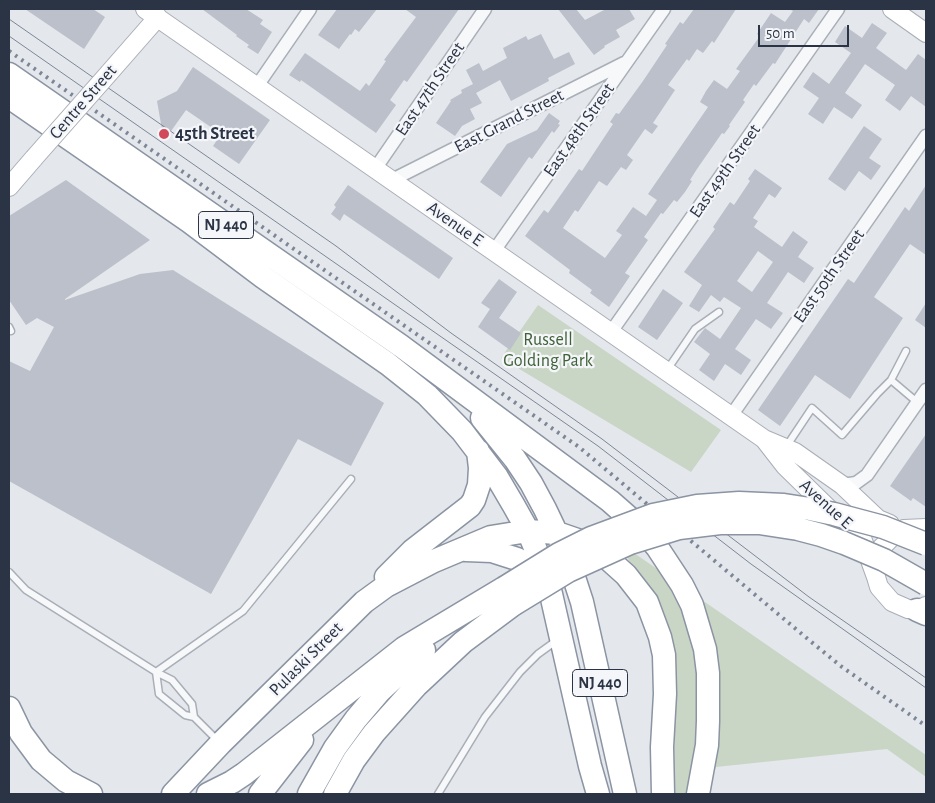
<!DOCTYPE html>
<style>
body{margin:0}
#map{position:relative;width:935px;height:803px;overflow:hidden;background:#e4e7ec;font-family:"Alegreya Sans",sans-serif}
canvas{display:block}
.frame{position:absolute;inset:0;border:10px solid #2b3445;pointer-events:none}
.scale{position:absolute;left:758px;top:25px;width:91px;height:22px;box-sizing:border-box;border:2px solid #2b3445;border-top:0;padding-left:6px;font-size:15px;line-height:18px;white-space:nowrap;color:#2b3445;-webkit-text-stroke:4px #f4f6f9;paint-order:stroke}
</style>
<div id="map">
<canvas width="935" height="803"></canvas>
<div class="frame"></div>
<div class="scale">50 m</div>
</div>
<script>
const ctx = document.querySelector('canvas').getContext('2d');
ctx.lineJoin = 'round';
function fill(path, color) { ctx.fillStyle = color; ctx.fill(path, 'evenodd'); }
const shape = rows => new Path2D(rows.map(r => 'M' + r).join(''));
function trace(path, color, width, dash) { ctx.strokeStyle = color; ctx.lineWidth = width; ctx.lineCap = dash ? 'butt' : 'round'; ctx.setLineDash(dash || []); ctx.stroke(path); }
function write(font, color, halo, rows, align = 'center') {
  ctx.font = font + ' "Alegreya Sans",sans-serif'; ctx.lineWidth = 4.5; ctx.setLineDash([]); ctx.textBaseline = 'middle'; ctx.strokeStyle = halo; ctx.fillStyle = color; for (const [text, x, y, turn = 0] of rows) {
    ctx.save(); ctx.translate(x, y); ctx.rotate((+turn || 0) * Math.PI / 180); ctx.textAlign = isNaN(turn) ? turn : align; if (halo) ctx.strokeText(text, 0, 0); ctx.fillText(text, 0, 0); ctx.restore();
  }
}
fill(shape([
 [538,305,721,430,691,472,501,358],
 [621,544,926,755,926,777,887,749,716,767,704,794,674,794,675,656]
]), '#c9d6c5');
fill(shape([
 [25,9,93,9,105,17,84,49],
 [202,9,246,9,263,20,260,24,272,32,258,54,247,47,249,45,236,36,237,35],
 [337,9,377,9,359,32,355,29,351,35,350,34,339,49,318,35],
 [405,9,459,9,407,82,404,80,390,100,396,105,376,133,301,80,300,82,289,75,305,53,360,91,366,83,369,86,386,61,384,60,416,17],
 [558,9,576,9,585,20,606,9,629,9,635,19,616,30,620,37,604,46,605,47,594,55],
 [694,9,736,9,714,43,712,41,703,53,697,49,689,61,687,59,668,85,675,90,653,123,658,126,652,134,645,129,627,155,633,160,626,170,621,167,607,186,599,181,578,212,575,210,563,228,605,258,622,235,616,231,633,207,646,216,657,200,648,194,708,107,700,102,706,91,714,80,727,89,740,71,736,69,760,36,757,34,771,13,785,22,793,11,789,9,819,9,809,23,804,19,775,64,773,63,756,86,754,84,743,100,745,102,729,125,730,126,724,134,722,133,697,169,690,180,692,181,685,192,677,202,674,200,663,214,661,213,644,237,648,240,625,273,630,276,609,307,590,293,592,290,569,273,570,270,525,236,544,210,548,213,579,169,582,171,613,124,610,122,616,113,619,114,643,81,667,45,665,44,680,22,683,24],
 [872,23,887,33,876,48,906,70,918,54,926,60,926,107,911,96,900,111,885,100,895,85,865,64,845,93,862,105,852,119,834,107,823,124,808,114,819,98,803,87,813,72,829,84,851,53,835,42,845,26,862,38],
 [541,34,554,59,569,52,575,64,548,78,549,81,511,101,500,80,476,93,482,103,470,109,475,119,462,126,455,136,436,123,451,101,450,100,462,93,461,90,473,84,466,70,479,63,483,71,507,58,503,48,526,36,528,40],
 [193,67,270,120,239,164,213,146,221,134,186,110,164,141,157,101,177,91],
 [549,113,560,121,558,124,560,125,554,133,552,131,532,159,529,157,501,197,480,182,507,144,537,130],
 [864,126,882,139,869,158,881,166,871,180,859,171,845,191,828,179],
 [755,169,782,188,775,198,769,194,753,218,758,221,754,227,782,247,793,231,808,242,798,257,814,268,804,283,788,272,767,303,783,313,771,329,756,319,735,349,751,360,741,375,725,364,714,381,699,370,710,354,694,342,705,328,720,339,741,308,724,297,720,302,711,295,699,312,689,306,702,285,684,272,715,229,713,227,730,202,734,205,750,181,748,179],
 [758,251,773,262,752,292,737,281],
 [66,180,150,240,65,299,65,300,140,274,173,270,384,403,351,466,298,439,211,594,9,481,9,361,30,371,54,327,37,318,26,325,9,300,9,216],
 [348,185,453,258,439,279,344,214,340,221,331,214,336,207,334,205],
 [926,185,926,255,910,244,874,297,903,318,850,399,815,375,780,426,758,410,848,279,854,283,905,207,909,211],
 [499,279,517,292,499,318,521,333,510,350,478,327,490,309,481,303],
 [663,289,683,303,657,340,638,327],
 [926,303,926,328,915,320],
 [926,434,926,507,913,498,911,501,890,486]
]), '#bbc0ca');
const lane = shape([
 [9,327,11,331],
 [667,370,695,329,719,312],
 [891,380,917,402],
 [786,447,812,408,842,435,877,394,891,380,906,351],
 [9,572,26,590,156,672,172,680,192,704,194,717],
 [156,672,243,611,351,479],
 [156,672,159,694,185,715,194,717,218,741],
 [438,794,485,717,520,672,538,654,556,641]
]);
const street = shape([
 [257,86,310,9],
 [375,169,485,9],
 [392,180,624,63],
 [494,251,664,9],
 [611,332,838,9],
 [731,416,926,136],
 [842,485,856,483,867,475,926,390]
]);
const secondary = shape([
 [145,9,764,439,795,452,842,485,878,519,890,524],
 [892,9,926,33],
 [109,73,158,17],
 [9,187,34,158],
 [764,439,785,466,829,509,850,526,862,538,876,577],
 [926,528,904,529,895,534,881,548,877,557,875,567,876,577,879,587,892,602,908,609,917,610,926,606]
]);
const highway = shape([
 [9,74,401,346,610,501,643,530,657,547,682,585,692,605,705,649,708,673,708,721,707,745,698,794],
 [9,97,190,222,263,277,388,364,427,395,462,431,497,477,514,506,528,531,541,562,551,594,590,766,598,794],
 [482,418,515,459,531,483,545,509,566,553,582,602,625,794],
 [466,550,492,551,517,559,532,569,545,585],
 [386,577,412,551,470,506,474,500,479,485,480,468,478,451],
 [917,610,926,614],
 [9,708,21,733,41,760,66,781,91,794],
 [173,794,221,743,364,602,386,586,434,561,491,537,528,531,557,533,586,543,597,549,626,575,647,602,660,637,664,655,665,694,662,747,663,794],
 [208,794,232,782,244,774,404,648,504,588],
 [260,794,302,740],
 [309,794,335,748,356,719,379,692,424,650],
 [335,794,354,760,374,733,417,685,463,642,514,604]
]);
trace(lane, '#a9aeb7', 9);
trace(street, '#a9aeb7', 15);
trace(secondary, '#a9aeb7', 20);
trace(highway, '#8b94a3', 25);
trace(lane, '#f7f8fa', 6);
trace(street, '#f7f8fa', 12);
trace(secondary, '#fff', 18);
trace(highway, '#fff', 22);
trace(shape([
 [9,19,336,246,451,333,602,439,809,597,926,678],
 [9,36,598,446,751,564,926,688]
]), '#7d8696', 1);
trace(shape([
 [9,51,579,447,809,640,842,667,926,726]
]), '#7d8696', 4, [2.5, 5]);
const secondaryBridge = shape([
 [34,158,109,73]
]);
const highwayBridge = shape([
 [504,588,559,554,591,538,653,515,697,506,739,503,784,505,810,509,834,514,883,527,926,544],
 [514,604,568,571,630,543,679,528,720,523,759,523,798,529,821,535,844,543,884,560,926,584]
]);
trace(secondaryBridge, '#a9aeb7', 20, []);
trace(highwayBridge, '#8b94a3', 25, []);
trace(secondaryBridge, '#fff', 18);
trace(highwayBridge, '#fff', 22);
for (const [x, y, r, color] of [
 [164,134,6,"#d1495b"]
]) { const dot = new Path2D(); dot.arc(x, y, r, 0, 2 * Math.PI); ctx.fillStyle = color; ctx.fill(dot); trace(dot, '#f4f6f9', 2); }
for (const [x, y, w] of [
 [226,225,55],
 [600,683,55]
]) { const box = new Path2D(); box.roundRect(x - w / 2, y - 13.5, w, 27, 4); ctx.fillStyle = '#f4f6f9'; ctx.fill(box); trace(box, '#2b3445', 1); }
write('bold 16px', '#2b3445', null, [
 ["NJ 440",226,225],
 ["NJ 440",600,683]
]);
write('18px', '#2b3445', '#f4f6f9', [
 ["East 47th Street",430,89,-56],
 ["Centre Street",83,102,-49],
 ["East Grand Street",509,121,-27],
 ["East 48th Street",579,130,-55],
 ["East 49th Street",725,171,-55],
 ["Avenue E",455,224,35],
 ["East 50th Street",829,276,-55],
 ["Avenue E",826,504,42],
 ["Pulaski Street",306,659,-45]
]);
write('bold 18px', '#2b3445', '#f4f6f9', [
 ["45th Street",175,134]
], 'left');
write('18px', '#3f6138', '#f4f6f9', [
 ["Russell",548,340],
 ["Golding Park",548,361]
]);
</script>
